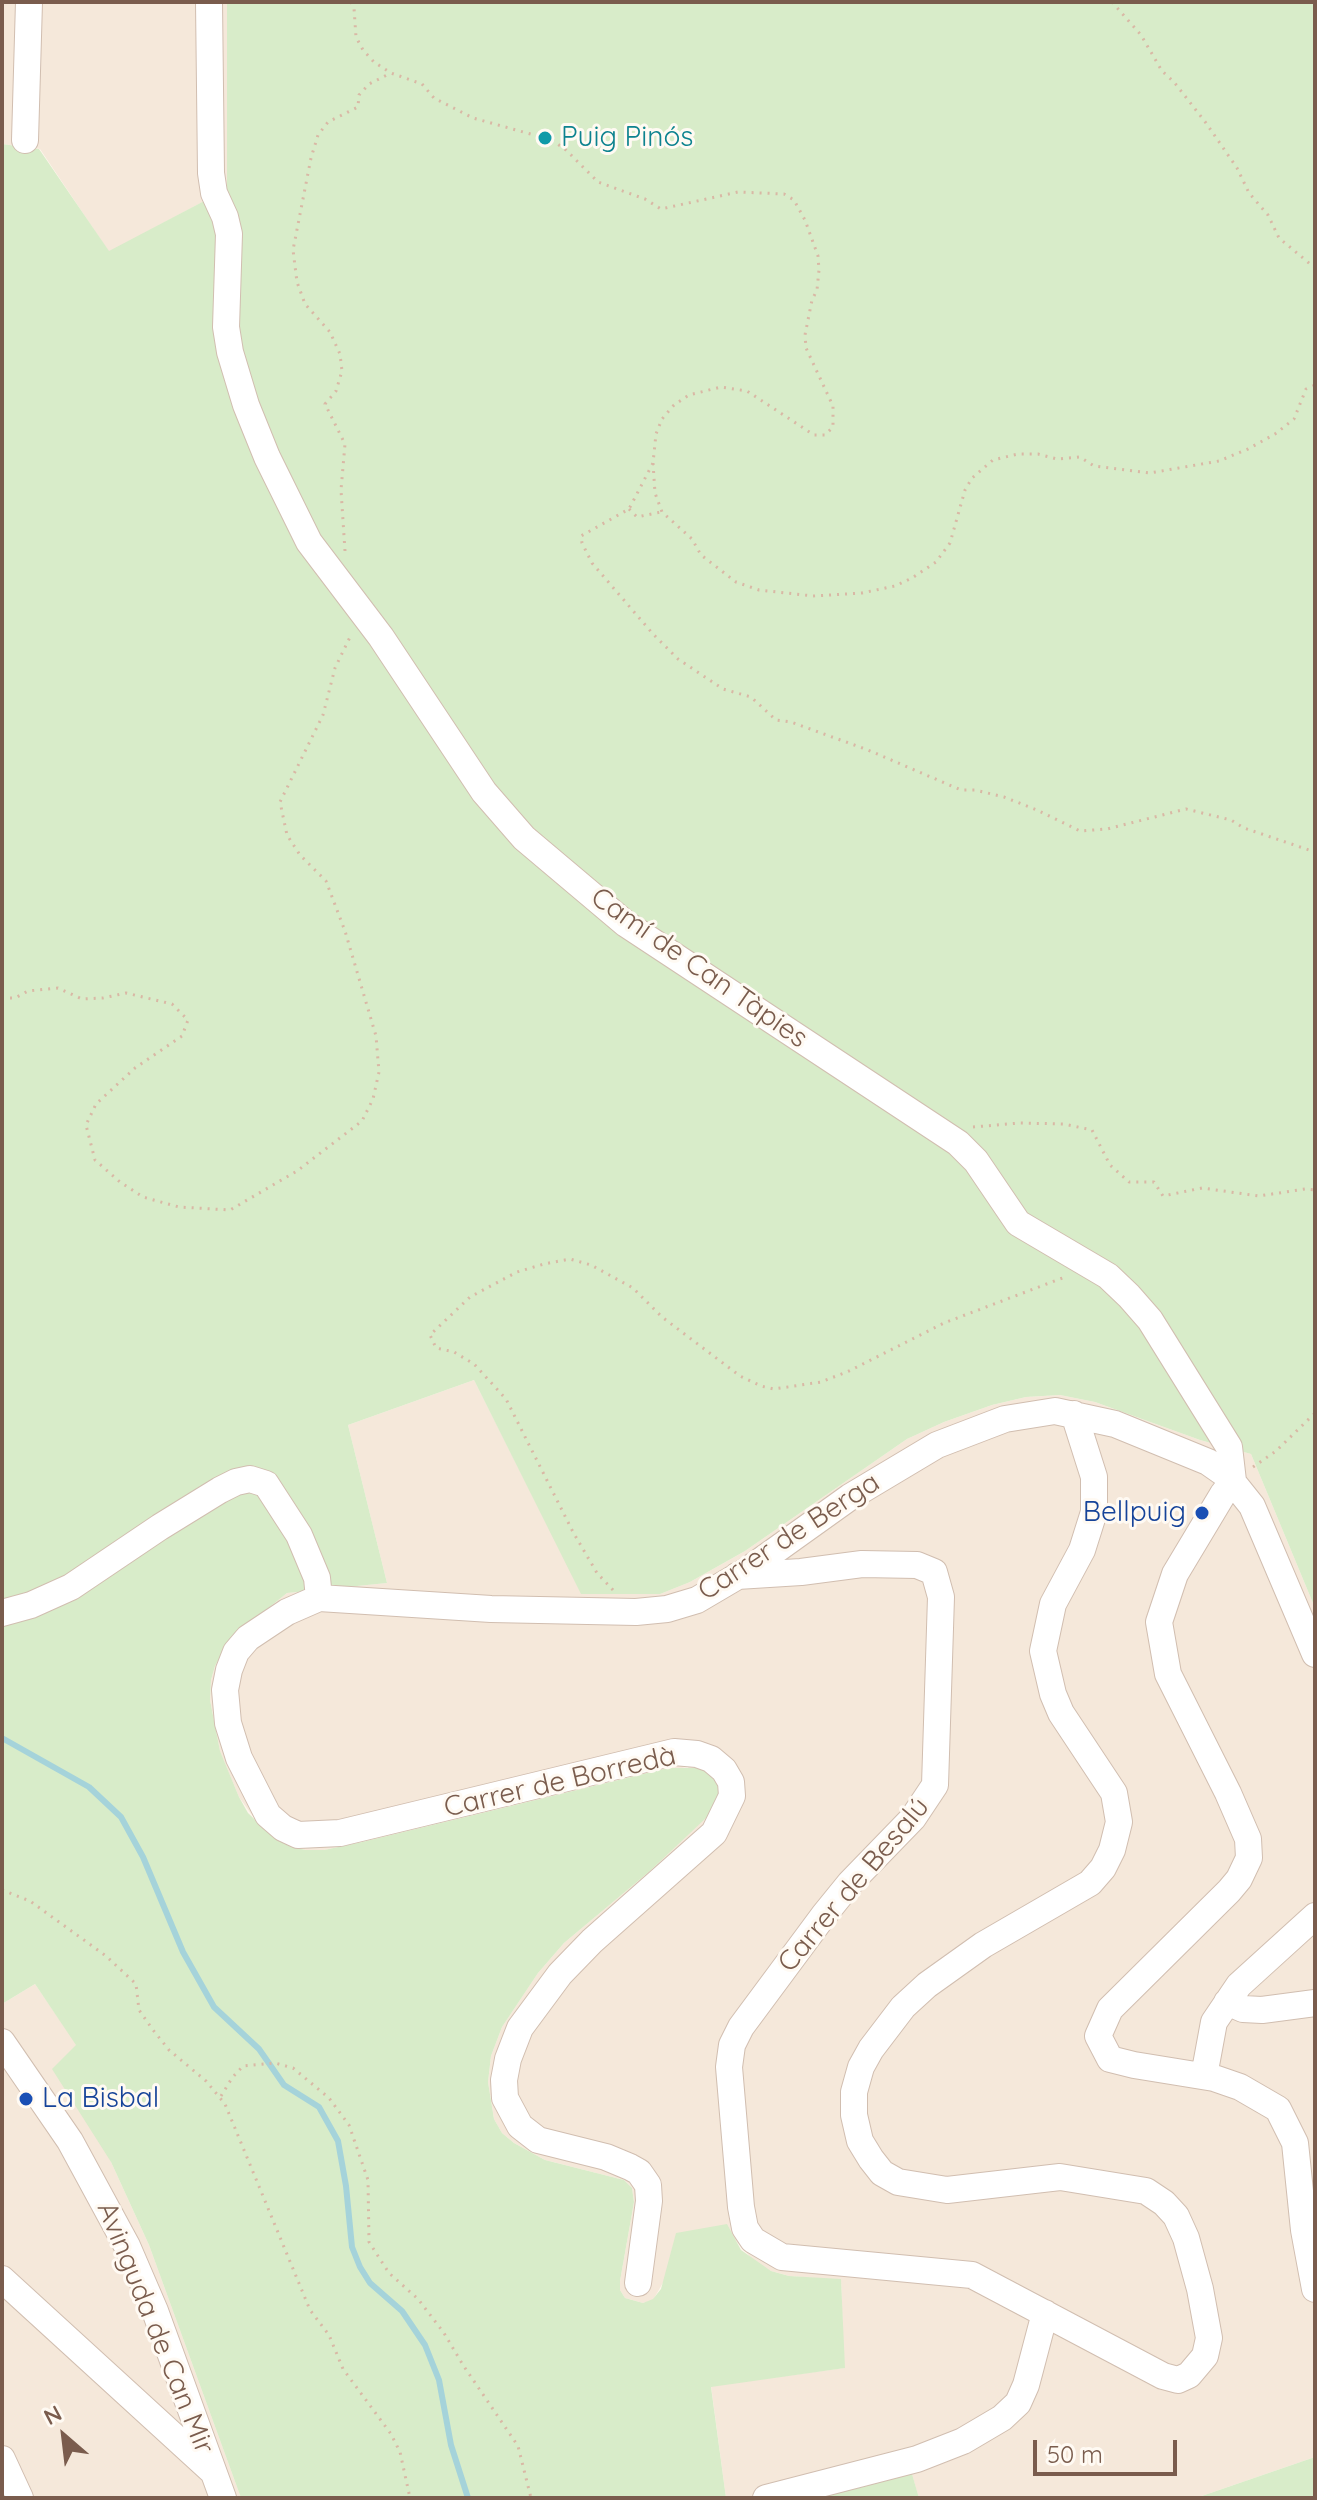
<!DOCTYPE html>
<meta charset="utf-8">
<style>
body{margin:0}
#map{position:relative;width:1317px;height:2500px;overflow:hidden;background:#fdf6ec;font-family:Quicksand,sans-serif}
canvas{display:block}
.frame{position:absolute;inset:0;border:4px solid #7a5c4d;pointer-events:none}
.north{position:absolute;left:24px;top:2396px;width:80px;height:80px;-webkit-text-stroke:6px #fffaf3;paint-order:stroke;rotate:332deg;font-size:22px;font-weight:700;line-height:32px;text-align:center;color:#7a5c4d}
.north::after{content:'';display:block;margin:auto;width:28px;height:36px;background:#7a5c4d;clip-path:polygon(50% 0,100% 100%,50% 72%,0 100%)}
.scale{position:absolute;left:1033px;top:2440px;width:144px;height:36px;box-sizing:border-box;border:4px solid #7a5c4d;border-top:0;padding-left:10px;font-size:24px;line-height:28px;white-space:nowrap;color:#7a5c4d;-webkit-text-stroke:6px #fffaf3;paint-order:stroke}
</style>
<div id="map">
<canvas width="1317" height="2500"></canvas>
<div class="frame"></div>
<div class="north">N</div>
<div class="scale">50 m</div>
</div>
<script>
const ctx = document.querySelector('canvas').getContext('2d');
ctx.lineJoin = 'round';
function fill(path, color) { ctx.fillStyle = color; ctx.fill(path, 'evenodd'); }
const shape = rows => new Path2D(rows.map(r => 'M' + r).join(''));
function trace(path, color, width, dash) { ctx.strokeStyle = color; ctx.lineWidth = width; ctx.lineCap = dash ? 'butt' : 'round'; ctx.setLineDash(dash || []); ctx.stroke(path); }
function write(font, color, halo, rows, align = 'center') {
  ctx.font = font + ' Quicksand,sans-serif'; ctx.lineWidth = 6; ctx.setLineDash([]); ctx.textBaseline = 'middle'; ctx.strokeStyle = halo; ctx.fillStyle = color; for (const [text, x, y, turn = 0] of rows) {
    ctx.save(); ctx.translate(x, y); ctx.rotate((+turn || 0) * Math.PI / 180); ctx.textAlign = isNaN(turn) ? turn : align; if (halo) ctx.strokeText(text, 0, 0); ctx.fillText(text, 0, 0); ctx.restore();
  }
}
fill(shape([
 [2,2,227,2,227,189,109,252,40,149,2,144],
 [474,1380,582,1594,660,1594,690,1582,745,1551,907,1439,944,1422,992,1405,1026,1397,1060,1395,1095,1402,1200,1440,1251,1454,1315,1608,1315,2457,1196,2498,919,2498,910,2468,804,2498,726,2498,711,2386,844,2368,841,2280,789,2276,771,2271,755,2262,733,2238,664,2281,653,2300,643,2303,625,2298,620,2290,620,2281,634,2202,632,2188,624,2180,545,2160,514,2143,502,2133,494,2119,488,2082,491,2056,502,2027,538,1973,564,1943,650,1871,715,1808,688,1767,632,1776,362,1842,324,1850,306,1850,291,1847,259,1825,239,1797,220,1752,210,1700,211,1680,215,1666,229,1640,287,1593,387,1583,348,1425],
 [35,1984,77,2045,111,2162,149,2245,241,2498,2,2498,2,2004]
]), '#f5e8da');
fill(shape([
 [227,2,1315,2,1315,1608,1251,1454,1200,1440,1095,1402,1060,1395,1026,1397,992,1405,944,1422,907,1439,745,1551,690,1582,660,1594,581,1594,474,1380,348,1425,387,1583,287,1593,229,1640,215,1666,211,1680,210,1700,220,1751,239,1797,248,1813,272,1836,291,1847,306,1850,324,1850,362,1842,668,1768,702,1768,713,1774,719,1783,718,1794,715,1808,706,1818,650,1871,564,1943,538,1973,502,2027,491,2056,488,2082,494,2119,502,2133,514,2143,545,2160,624,2180,632,2188,634,2202,620,2281,620,2290,625,2298,643,2303,653,2299,661,2289,676,2233,727,2224,741,2250,771,2271,789,2276,841,2279,845,2368,711,2387,726,2498,241,2498,149,2245,111,2162,52,2069,76,2045,35,1984,2,2004,2,144,39,149,109,251,227,189],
 [1315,2457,1315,2498,1196,2498],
 [910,2467,919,2498,804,2498]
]), '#d8ecc9');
trace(shape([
 [2,1738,89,1787,121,1817,143,1857,183,1952,214,2007,259,2049,284,2085,319,2107,338,2141,346,2186,352,2247,360,2267,370,2283,402,2311,425,2345,439,2380,451,2445,468,2498]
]), '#a5d3da', 6);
const minor = shape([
 [209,2,211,173,214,193,225,217,229,234,226,327,230,352,246,405,267,457,309,542,381,637,484,792,524,838,626,924,958,1143,976,1161,1018,1223,1108,1276,1129,1296,1150,1320,1229,1447,1233,1481],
 [25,140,29,2],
 [1233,1481,1223,1494,1175,1574,1159,1622,1168,1674,1228,1793,1248,1839,1249,1858,1239,1879,1229,1891,1110,2009,1098,2036,1110,2059,1134,2065,1214,2078,1240,2087,1278,2109,1295,2143,1304,2230,1315,2289],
 [737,1576,801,1572,862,1564,917,1565,934,1572,941,1597,935,1785,913,1818,850,1883,824,1915,741,2027,732,2045,729,2067,741,2207,745,2228,753,2240,782,2257,972,2275,1163,2376,1178,2380,1189,2375,1205,2356,1209,2338,1200,2289,1186,2238,1176,2216,1164,2203,1146,2191,1060,2177,947,2190,898,2182,882,2173,871,2159,860,2141,854,2115,854,2092,861,2067,871,2049,903,2007,927,1985,983,1945,1090,1883,1103,1868,1112,1850,1119,1822,1114,1793,1061,1713,1053,1694,1043,1651,1053,1604,1082,1550,1094,1512,1094,1477,1074,1414],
 [2,1613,31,1605,71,1587,160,1527,220,1490,236,1482,250,1479,266,1484,299,1535,317,1578,319,1598],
 [1227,2002,1243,2009,1262,2010,1315,2003],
 [2,2042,70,2141,127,2246,155,2311,223,2498],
 [1204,2076,1214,2022,1239,1985,1315,1916],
 [2,2279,212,2471],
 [638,2283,649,2201,648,2185,639,2172,630,2167,606,2157,538,2140,520,2126,505,2098,504,2080,508,2059,520,2028,560,1974,592,1941,714,1833,732,1796,731,1782,724,1770,711,1759,697,1754,674,1752,340,1833,298,1835,283,1828,268,1815,239,1758,228,1723,225,1690,229,1670,236,1652,248,1638,287,1612,319,1598,491,1609,636,1612,667,1609,697,1600,748,1570,850,1497,937,1445,1005,1419,1055,1411,1115,1424,1208,1462,1228,1476,1252,1506,1315,1654],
 [2,2459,20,2498],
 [766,2498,917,2459,963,2441,1002,2418,1018,2403,1026,2385,1045,2313]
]);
trace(minor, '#d1beb0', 28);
trace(shape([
 [351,2,354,8,356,37,363,50,374,62,391,73,422,84,434,98,473,118,552,140,566,150,598,182,645,199,661,209,738,192,784,194,794,200,805,220,818,256,819,270,817,290,812,300,805,335,806,348,833,406,833,427,825,435,814,435,747,391,721,387,689,395,674,405,662,419,656,434,653,463,629,509,581,536,582,543,592,563,653,634,678,659,723,689,751,697,776,720,791,722,868,750,961,790,975,790,1004,797,1037,810,1080,831,1107,829,1186,809,1231,820,1244,828,1315,852],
 [1112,2,1141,35,1162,71,1174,82,1206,123,1237,168,1249,193,1268,215,1279,238,1315,268],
 [653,463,655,493,662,512,692,539,701,555,736,582,759,590,813,596,862,593,895,586,912,578,936,562,950,543,965,490,972,478,993,460,1018,454,1038,454,1057,459,1080,457,1094,466,1150,473,1219,461,1248,449,1275,434,1294,419,1306,389,1315,385],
 [629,509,637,517,661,512],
 [345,551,341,490,345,444,325,404,336,391,342,371,340,354,330,332,305,304,297,282,293,250,311,158,318,135,328,122,358,107,359,95,369,84,391,73],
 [2,998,15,998,28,991,58,988,82,999,103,998,126,993,172,1004,188,1020,182,1036,135,1068,96,1104,86,1125,95,1160,120,1182,143,1197,179,1207,230,1210,297,1171,362,1121,373,1099,379,1072,376,1036,345,931,326,881,300,855,287,835,280,802,323,715,335,668,351,635],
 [973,1127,1020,1123,1064,1124,1092,1130,1110,1165,1129,1182,1154,1182,1163,1196,1202,1188,1259,1196,1305,1189,1315,1190],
 [1253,1467,1276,1451,1315,1413],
 [613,1590,597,1573,573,1532,506,1399,474,1364,454,1352,436,1348,430,1335,470,1297,517,1272,544,1264,570,1259,591,1265,633,1288,662,1317,740,1376,761,1386,774,1389,821,1382,849,1371,944,1323,1065,1277],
 [2,1890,30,1901,106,1956,136,1984,139,2010,153,2030,169,2050,206,2081,225,2104,310,2310,329,2335,343,2369,391,2434,400,2452,410,2498],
 [221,2096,232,2078,243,2066,275,2063,293,2068,329,2098,349,2125,368,2180,369,2242,389,2273,418,2299,444,2333,463,2365,518,2446,531,2498]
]), '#d9b8a5', 3, [2, 6]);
trace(minor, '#fff', 26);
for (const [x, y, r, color] of [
 [545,138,8,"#0f9aa8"],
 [1202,1513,8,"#1a4fb4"],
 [26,2099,8,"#1a4fb4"]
]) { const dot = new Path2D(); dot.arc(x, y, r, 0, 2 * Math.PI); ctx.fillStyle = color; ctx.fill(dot); trace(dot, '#fffaf3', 3); }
write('28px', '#0d838f', '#fffaf3', [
 ["Puig Pinós",561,138]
], 'left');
write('28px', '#7a5c4d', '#fffaf3', [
 ["Camí de Can Tàpies",699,968,35],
 ["Carrer de Berga",789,1537,-33],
 ["Carrer de Borredà",560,1782,-13],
 ["Carrer de Besalú",854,1885,-50],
 ["Avinguda de Can Mir",155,2328,68]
]);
write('28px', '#164399', '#fffaf3', [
 ["Bellpuig",1186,1513],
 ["La Bisbal",42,2099,"left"]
], 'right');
</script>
